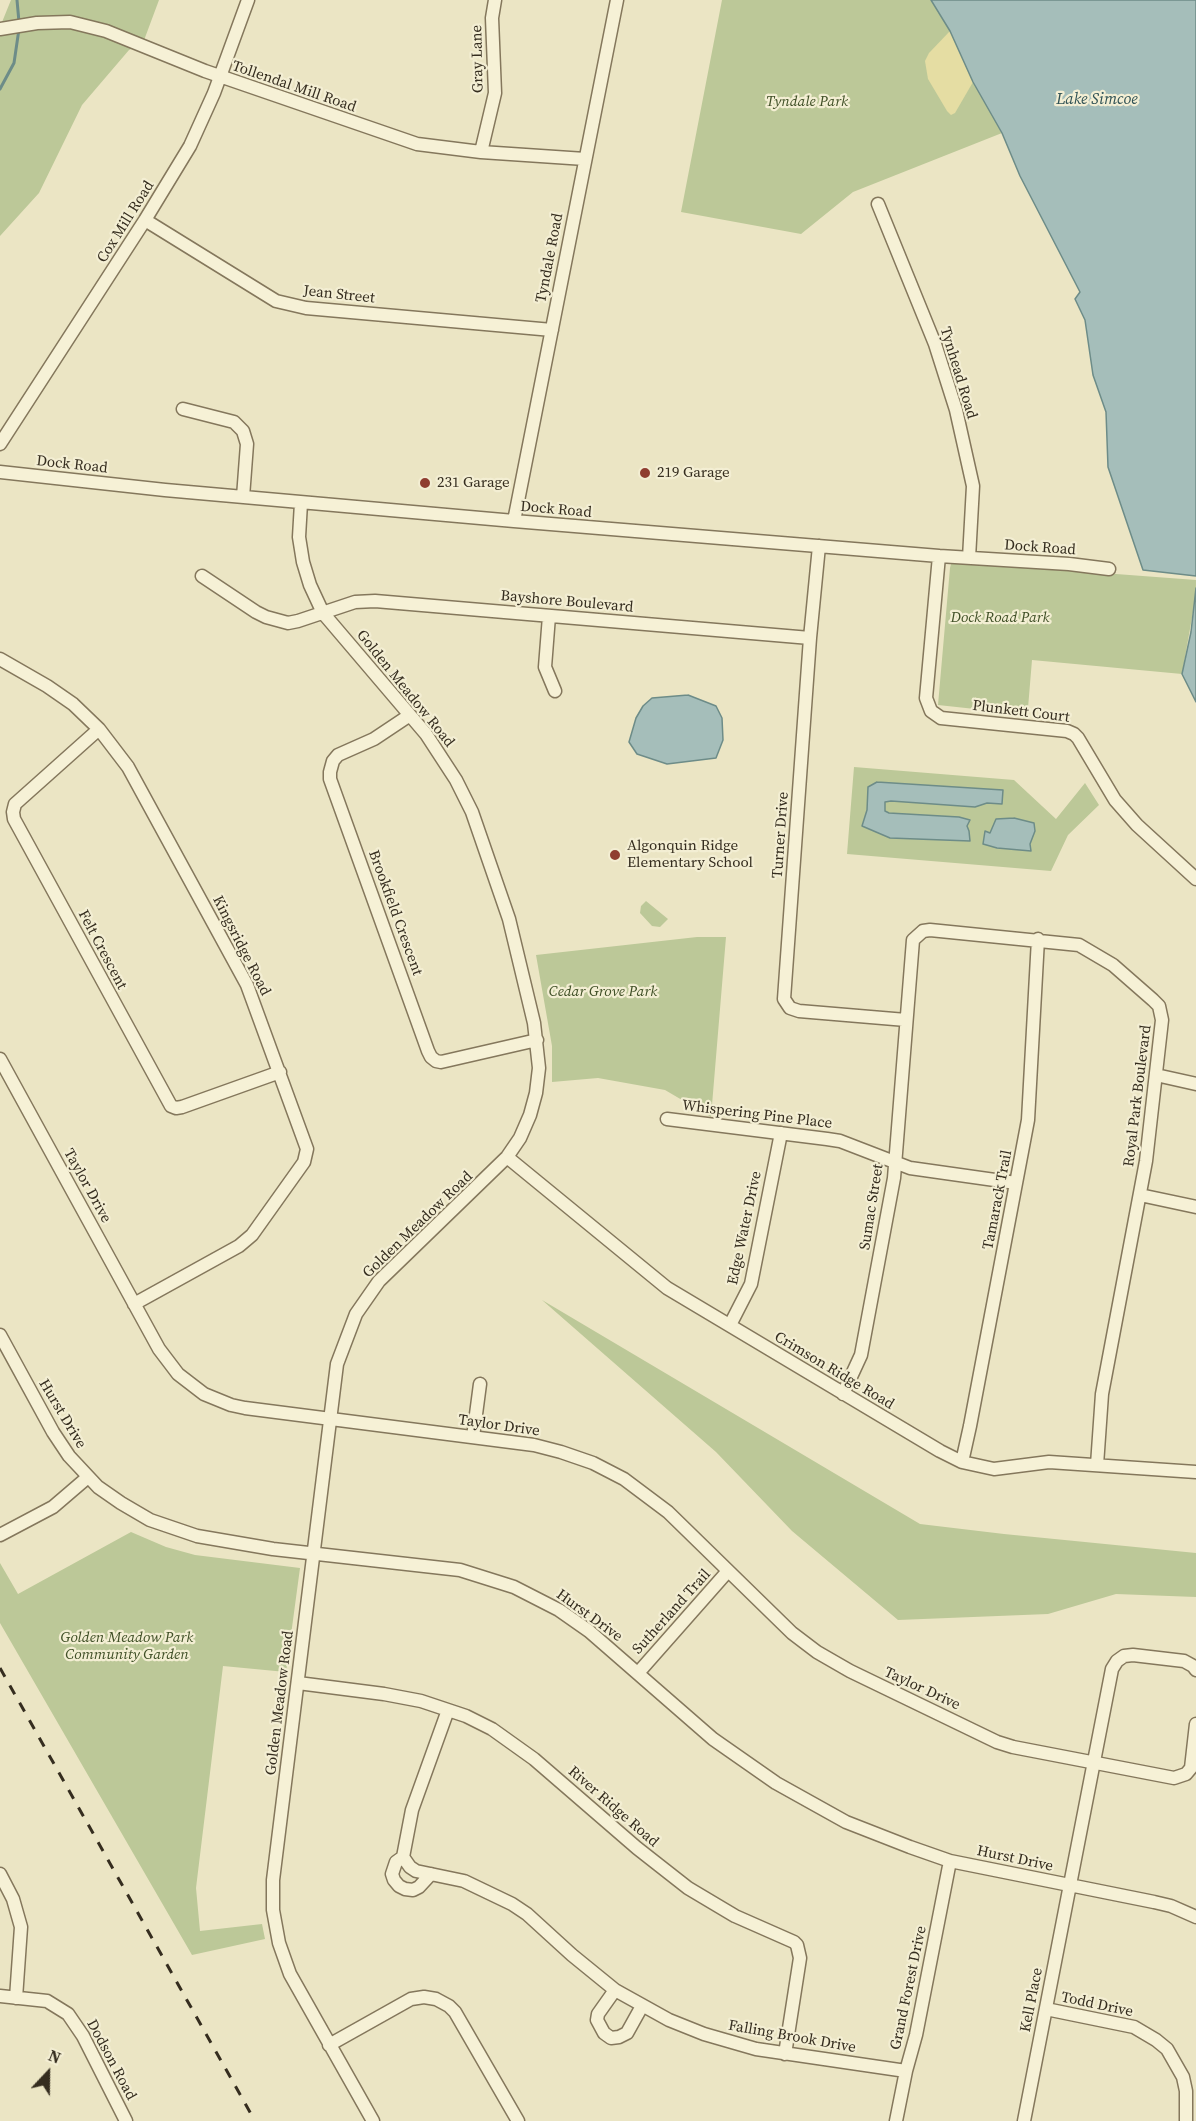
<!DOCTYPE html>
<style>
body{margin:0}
#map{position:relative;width:1196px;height:2121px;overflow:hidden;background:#ebe5c4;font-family:"Source Serif 4",serif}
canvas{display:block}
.north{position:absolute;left:18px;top:2043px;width:60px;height:60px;-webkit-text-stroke:4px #f3eed3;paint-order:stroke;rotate:22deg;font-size:16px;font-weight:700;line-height:24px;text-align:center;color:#352d1f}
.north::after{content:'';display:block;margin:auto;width:21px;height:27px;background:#352d1f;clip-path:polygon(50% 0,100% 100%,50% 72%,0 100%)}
</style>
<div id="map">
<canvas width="1196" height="2121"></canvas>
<div class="north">N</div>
</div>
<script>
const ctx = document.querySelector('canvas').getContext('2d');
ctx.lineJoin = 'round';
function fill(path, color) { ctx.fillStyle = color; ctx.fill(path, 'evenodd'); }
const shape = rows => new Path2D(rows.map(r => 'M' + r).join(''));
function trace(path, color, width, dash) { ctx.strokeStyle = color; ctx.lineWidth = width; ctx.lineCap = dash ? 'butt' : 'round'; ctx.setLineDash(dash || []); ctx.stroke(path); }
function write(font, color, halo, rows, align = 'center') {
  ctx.font = font + ' "Source Serif 4",serif'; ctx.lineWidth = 4.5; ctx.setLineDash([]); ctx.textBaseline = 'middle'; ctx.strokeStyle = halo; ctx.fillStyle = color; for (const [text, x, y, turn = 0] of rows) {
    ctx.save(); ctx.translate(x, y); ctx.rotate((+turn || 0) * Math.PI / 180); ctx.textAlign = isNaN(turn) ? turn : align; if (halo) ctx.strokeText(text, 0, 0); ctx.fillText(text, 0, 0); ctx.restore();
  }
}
fill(shape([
 [11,0,159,0,143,43,129,50,82,105,39,193,0,236,0,27],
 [722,0,931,0,950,31,973,81,1002,133,853,192,801,234,681,212],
 [956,562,1196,580,1196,595,1182,674,1032,660,1027,720,1012,713,938,705,950,568,951,564],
 [854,767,1014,780,1056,819,1085,783,1099,805,1068,835,1051,871,847,854],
 [646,901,668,919,660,927,652,926,640,913,641,906],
 [697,937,726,937,711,1117,665,1090,598,1078,552,1082,552,1046,536,955],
 [542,1300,920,1524,1004,1534,1196,1553,1196,1597,1116,1594,1048,1614,898,1620,792,1531,716,1452],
 [131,1532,166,1547,195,1555,300,1568,286,1672,223,1666,196,1888,200,1931,262,1924,265,1939,192,1955,0,1623,0,1563,18,1594]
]), '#bcc898');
fill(shape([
 [950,31,973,82,955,113,951,115,947,111,928,79,925,61,929,53]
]), '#e5dda3');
const water = shape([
 [931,0,1196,0,1196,576,1143,570,1108,467,1106,412,1093,375,1085,320,1075,299,1080,292,1020,176,1002,133,973,82,950,31,931,0],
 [1196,588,1196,702,1182,674,1191,632,1196,588],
 [688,695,716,706,722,718,723,740,716,758,667,764,637,754,629,742,636,718,643,706,652,698,688,695],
 [877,782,1003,790,1002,804,987,803,975,807,891,801,885,802,885,811,889,813,959,817,970,820,967,826,969,831,970,841,890,838,862,826,867,810,868,787,877,782],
 [1014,818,1034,823,1035,831,1030,844,1031,851,997,848,983,844,985,831,990,833,996,819,1014,818]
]);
fill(water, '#a5beba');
trace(water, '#6d8c88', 1.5);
trace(shape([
 [17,0,19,22],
 [0,89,14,63,19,29]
]), '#6d8c88', 3);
const minor = shape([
 [0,29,37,23,70,22,106,31,205,71,417,144,481,152,585,159],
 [481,152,495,93,492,18,495,0],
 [878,204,935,344,956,410,973,486,969,558],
 [145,220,276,301,306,308,552,330],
 [183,409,234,422,243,431,247,444,243,497],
 [0,444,145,220,190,146,214,93,248,0],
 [0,472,165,490,514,521,939,556,1069,564,1109,569],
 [301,503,299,537,303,562,310,585,323,613,426,734,456,780,472,812,509,919,534,1023,539,1068,536,1093,530,1115,520,1138,507,1157,379,1281,356,1314,337,1364,273,1880,273,1910,279,1943,290,1974,373,2121],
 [514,521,617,0],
 [819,546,810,638,784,999,790,1008,799,1011,906,1020],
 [939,556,926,698,931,711,941,718,1067,731,1074,734,1078,738,1115,800,1137,825,1196,879],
 [202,576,256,612,266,617,288,623,298,621,355,602,375,601,810,638],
 [549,616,545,667,555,691],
 [0,659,47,686,73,704,99,729,128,767,247,985,307,1149,304,1162,252,1235,239,1246,134,1304],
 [410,715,374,739,338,755,333,761,330,772,330,779,428,1051,431,1057,436,1061,441,1062,537,1040],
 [99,729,15,804,13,812,14,819,171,1106,176,1108,182,1107,280,1072],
 [0,1059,159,1349,178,1374,204,1394,231,1405,245,1408,534,1445,561,1452,593,1463,624,1479,668,1512,792,1633,817,1652,850,1671,997,1742,1013,1747,1174,1778,1186,1774,1191,1768,1196,1724],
 [1156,1075,1196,1084],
 [667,1119,827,1139,840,1141,910,1168,1016,1183],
 [507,1157,667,1288,940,1451,962,1462,994,1469,1049,1462,1196,1472],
 [1140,1195,1196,1207],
 [730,1325,751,1284,781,1133],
 [0,1335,53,1432,69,1456,98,1487,121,1503,150,1520,197,1536,273,1549,460,1570,514,1587,559,1610,589,1631,713,1739,776,1783,846,1822,910,1847,950,1861,1154,1902,1171,1906,1196,1917],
 [843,1394,861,1355,894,1178,913,940,923,931,930,930,1079,945,1113,965,1153,1000,1159,1006,1162,1020,1146,1161,1102,1394,1097,1465],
 [473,1437,480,1384],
 [962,1462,970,1426,1028,1120,1038,939],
 [0,1535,53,1507,88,1477],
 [638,1673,728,1571],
 [298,1683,384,1694,421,1701,466,1716,492,1729,534,1759,637,1848,688,1888,735,1916,794,1942,797,1945,800,1958,785,2054],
 [448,1710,412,1810,403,1857,410,1867,416,1871,464,1881,512,1904,527,1914,572,1955,615,1990,669,2020,704,2034,756,2049,906,2071],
 [403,1857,396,1862,392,1874,394,1880,399,1886,405,1889,413,1890,419,1887,431,1874],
 [0,1874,13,1899,21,1927,16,1998],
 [615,1990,598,2014,597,2020,604,2033,611,2038,619,2037,627,2033,642,2006],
 [0,1996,47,2001,68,2014,83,2036,126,2121],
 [1046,2009,1134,2027,1156,2040,1167,2049,1183,2077,1186,2091,1186,2121],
 [329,2045,411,1999,424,1997,436,1999,449,2006,455,2012,518,2121],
 [896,2121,906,2071,916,2035,950,1861],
 [1024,2121,1112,1669,1117,1661,1124,1656,1133,1655,1184,1661,1193,1666,1196,1670]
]);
trace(minor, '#84775c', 15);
trace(minor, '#f6f1d6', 12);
trace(shape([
 [0,1668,255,2121]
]), '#352d1f', 3, [10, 10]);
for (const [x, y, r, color] of [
 [645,473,6,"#8f3d30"],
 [425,483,6,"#8f3d30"],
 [615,855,6,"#8f3d30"]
]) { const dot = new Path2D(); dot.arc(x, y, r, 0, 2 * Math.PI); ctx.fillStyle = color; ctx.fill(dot); trace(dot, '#f3eed3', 2); }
write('15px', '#352d1f', '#f3eed3', [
 ["Gray Lane",478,59,-91],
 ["Tollendal Mill Road",294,87,19],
 ["Cox Mill Road",126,222,-58],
 ["Tyndale Road",550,258,-79],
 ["Jean Street",339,295,6],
 ["Tynhead Road",958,373,73],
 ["Dock Road",72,465,6],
 ["Dock Road",556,510,5],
 ["Dock Road",1040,548,4],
 ["Bayshore Boulevard",567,602,5],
 ["Golden Meadow Road",405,689,51],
 ["Plunkett Court",1021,712,7],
 ["Turner Drive",781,835,-86],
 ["Brookfield Crescent",395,913,70],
 ["Kingsridge Road",241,946,63],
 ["Felt Crescent",102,950,62],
 ["Royal Park Boulevard",1138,1096,-83],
 ["Whispering Pine Place",757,1115,7],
 ["Taylor Drive",87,1186,61],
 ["Tamarack Trail",998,1200,-79],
 ["Sumac Street",872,1207,-81],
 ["Golden Meadow Road",418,1225,-44],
 ["Edge Water Drive",745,1228,-78],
 ["Crimson Ridge Road",834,1371,31],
 ["Hurst Drive",62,1414,59],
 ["Taylor Drive",499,1426,8],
 ["Sutherland Trail",672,1612,-48],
 ["Hurst Drive",589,1616,36],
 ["Taylor Drive",922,1689,25],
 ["Golden Meadow Road",280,1703,-83],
 ["River Ridge Road",613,1807,41],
 ["Hurst Drive",1015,1859,12],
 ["Grand Forest Drive",909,1988,-78],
 ["Kell Place",1032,2000,-79],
 ["Todd Drive",1097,2005,12],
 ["Falling Brook Drive",792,2037,10],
 ["Dodson Road",111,2060,62]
]);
write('italic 15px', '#405027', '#f3eed3', [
 ["Tyndale Park",807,102],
 ["Dock Road Park",1000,618],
 ["Cedar Grove Park",603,992],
 ["Golden Meadow Park",127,1638],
 ["Community Garden",127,1655]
]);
write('15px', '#352d1f', '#f3eed3', [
 ["219 Garage",657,473],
 ["231 Garage",437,483],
 ["Algonquin Ridge",627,846],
 ["Elementary School",627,863]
], 'left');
write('italic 16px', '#2f5154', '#f3eed3', [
 ["Lake Simcoe",1097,100]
]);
</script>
